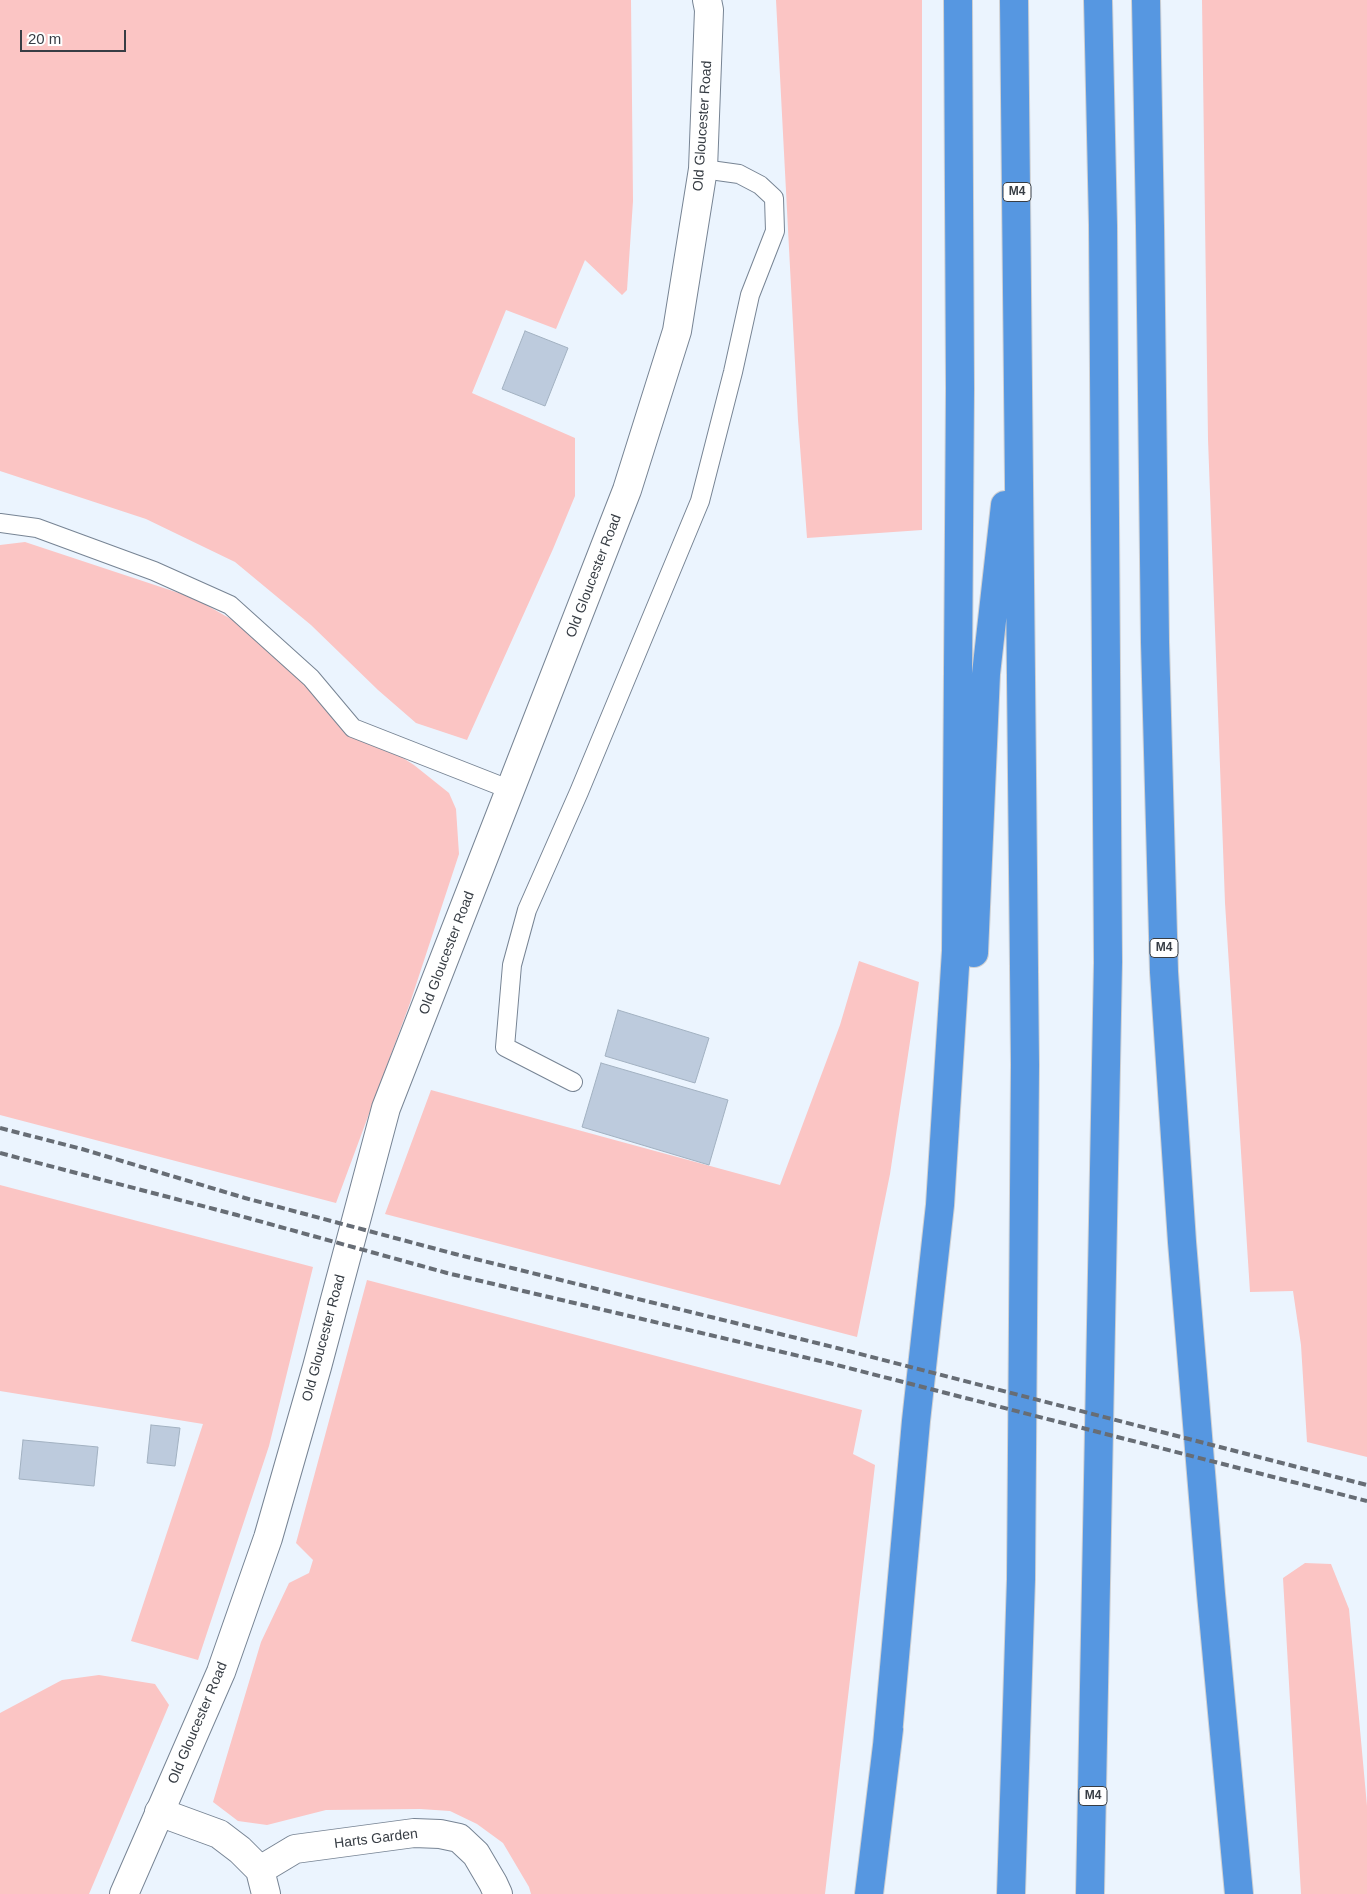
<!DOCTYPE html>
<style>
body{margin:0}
#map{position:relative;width:1367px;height:1894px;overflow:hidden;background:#ebf4fe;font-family:Arial,sans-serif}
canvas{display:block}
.scale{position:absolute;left:20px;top:30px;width:106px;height:22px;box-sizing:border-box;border:2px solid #373d44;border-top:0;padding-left:6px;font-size:15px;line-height:18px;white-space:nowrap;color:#373d44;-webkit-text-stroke:4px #fff;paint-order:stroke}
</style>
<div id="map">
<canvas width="1367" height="1894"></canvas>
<div class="scale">20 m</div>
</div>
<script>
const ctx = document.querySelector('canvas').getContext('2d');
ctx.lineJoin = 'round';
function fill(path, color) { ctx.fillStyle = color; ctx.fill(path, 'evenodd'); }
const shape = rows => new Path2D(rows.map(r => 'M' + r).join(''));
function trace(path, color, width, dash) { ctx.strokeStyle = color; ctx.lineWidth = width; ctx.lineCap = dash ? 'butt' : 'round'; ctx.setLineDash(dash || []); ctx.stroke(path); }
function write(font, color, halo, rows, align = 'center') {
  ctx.font = font + ' Arial,sans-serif'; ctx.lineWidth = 4; ctx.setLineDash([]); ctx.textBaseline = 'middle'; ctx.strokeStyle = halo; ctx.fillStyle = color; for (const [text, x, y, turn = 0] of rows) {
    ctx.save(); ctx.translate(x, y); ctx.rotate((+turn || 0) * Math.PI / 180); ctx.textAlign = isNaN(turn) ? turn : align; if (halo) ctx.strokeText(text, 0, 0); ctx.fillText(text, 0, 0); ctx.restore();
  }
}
fill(shape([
 [0,0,631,0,633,201,627,290,622,295,585,260,556,329,506,310,472,393,575,438,575,496,553,549,467,740,416,723,378,690,311,625,235,562,146,519,0,471],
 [776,0,922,0,922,530,807,538,798,420],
 [1202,0,1367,0,1367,1457,1307,1442,1301,1345,1293,1291,1250,1292,1225,903,1208,439],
 [25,542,194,598,245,627,389,749,414,765,449,793,456,809,459,854,410,1003,336,1203,0,1115,0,545],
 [859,961,919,982,890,1174,857,1337,385,1214,431,1090,780,1185,840,1025],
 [0,1185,313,1267,269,1446,198,1660,131,1641,203,1424,0,1391],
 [367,1280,862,1410,853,1454,875,1465,825,1894,531,1894,529,1887,503,1843,477,1824,450,1811,420,1809,326,1810,267,1825,238,1821,213,1802,261,1642,289,1583,309,1573,313,1560,296,1543],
 [1305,1563,1331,1564,1349,1609,1367,1806,1367,1894,1301,1894,1283,1578],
 [99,1675,155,1684,169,1705,89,1894,0,1894,0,1713,62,1680]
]), '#fbc5c4');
const building = shape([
 [525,331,568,348,545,406,502,389,525,331],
 [618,1010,709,1038,695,1083,605,1056,618,1010],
 [601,1063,728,1100,709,1165,582,1127,601,1063],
 [151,1425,180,1428,175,1466,147,1463,151,1425],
 [23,1440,98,1447,94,1486,19,1479,23,1440]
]);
fill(building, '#bdcbdd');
trace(building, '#a2b1c1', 1);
const lane = shape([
 [0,523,37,528,154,571,230,605,311,678,353,728,511,790],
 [573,1082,505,1047,512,965,527,910,579,792,700,501,733,372,750,295,775,231,774,198,760,185,739,174,703,169]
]);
const street = shape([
 [159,1812,219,1834,240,1850,260,1870,266,1894],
 [260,1870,295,1849,414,1833,440,1834,459,1838,476,1854,493,1883,498,1894]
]);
const secondary = shape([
 [124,1894,221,1672,268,1538,317,1367,386,1108,627,490,677,331,703,169,709,10,707,0]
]);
const highway = shape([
 [1146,0,1150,226,1155,642,1164,972,1182,1242,1211,1594,1239,1894],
 [974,953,986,674,1005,505],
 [887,1746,916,1421,940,1205,956,951,960,388,958,0],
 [869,1894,889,1729],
 [1011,1894,1021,1579,1025,1064,1014,0],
 [1090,1894,1108,962,1103,225,1098,0]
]);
trace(lane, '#778494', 20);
trace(street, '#778494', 30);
trace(secondary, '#778494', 30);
trace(highway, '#cfd0d2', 30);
trace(lane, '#fff', 18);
trace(street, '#fff', 28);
trace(secondary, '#fff', 28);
trace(highway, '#5697e1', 28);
trace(shape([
 [0,1128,82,1149,245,1198,455,1254,837,1348,1367,1485],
 [0,1153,237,1215,447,1273,833,1364,1367,1501]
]), '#676d75', 4, [8, 4]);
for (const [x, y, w] of [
 [1017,192,28],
 [1164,948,28],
 [1093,1796,28]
]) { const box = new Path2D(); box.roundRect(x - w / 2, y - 9.5, w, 19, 4); ctx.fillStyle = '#fff'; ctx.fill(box); trace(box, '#373d44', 1); }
write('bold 12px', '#373d44', null, [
 ["M4",1017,192],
 ["M4",1164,948],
 ["M4",1093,1796]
]);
write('14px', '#373d44', '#fff', [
 ["Old Gloucester Road",703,126,-86],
 ["Old Gloucester Road",594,576,-69],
 ["Old Gloucester Road",447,953,-69],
 ["Old Gloucester Road",324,1338,-75],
 ["Old Gloucester Road",198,1723,-67],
 ["Harts Garden",376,1839,-7]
]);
</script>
